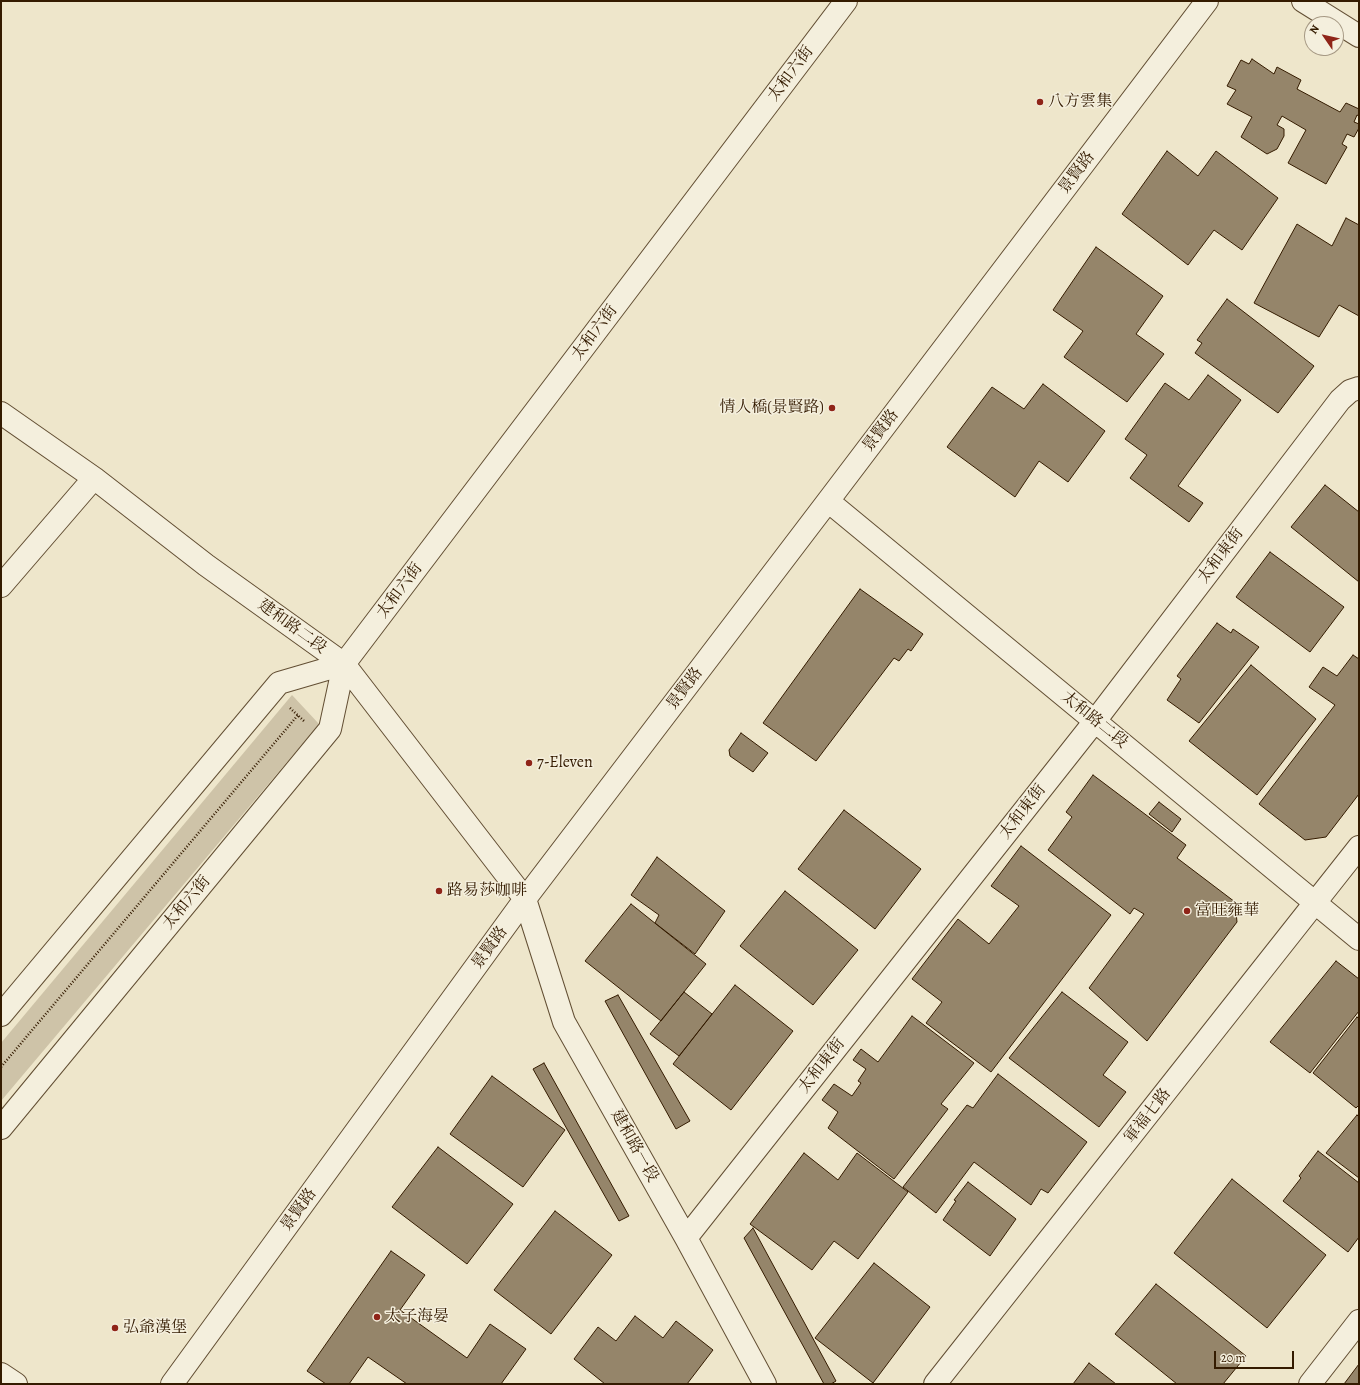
<!DOCTYPE html>
<meta charset="utf-8">
<style>
body{margin:0}
#map{position:relative;width:1360px;height:1385px;overflow:hidden;background:#eee6cb;font-family:Alegreya,serif}
canvas{display:block}
.frame{position:absolute;inset:0;border:2px solid #341b00;pointer-events:none}
.north{position:absolute;left:1304px;top:16px;width:40px;height:40px;box-sizing:border-box;background:#f4efdd;border:1px solid #a79a85;border-radius:50%;rotate:304deg;font-size:11px;font-weight:700;line-height:16px;text-align:center;color:#341b00}
.north::after{content:'';display:block;margin:auto;width:14px;height:18px;background:#8f2418;clip-path:polygon(50% 0,100% 100%,50% 72%,0 100%)}
.scale{position:absolute;left:1214px;top:1351px;width:80px;height:18px;box-sizing:border-box;border:2px solid #341b00;border-top:0;padding-left:5px;font-size:12px;line-height:14px;white-space:nowrap;color:#341b00;-webkit-text-stroke:3px #f4efdd;paint-order:stroke}
</style>
<div id="map">
<canvas width="1360" height="1385"></canvas>
<div class="frame"></div>
<div class="north">N</div>
<div class="scale">20 m</div>
</div>
<script>
const ctx = document.querySelector('canvas').getContext('2d');
ctx.lineJoin = 'round';
function fill(path, color) { ctx.fillStyle = color; ctx.fill(path, 'evenodd'); }
const shape = rows => new Path2D(rows.map(r => 'M' + r).join(''));
function trace(path, color, width, dash) { ctx.strokeStyle = color; ctx.lineWidth = width; ctx.lineCap = dash ? 'butt' : 'round'; ctx.setLineDash(dash || []); ctx.stroke(path); }
function write(font, color, halo, rows, align = 'center') {
  ctx.font = font + ' Alegreya,"Noto Serif TC",serif'; ctx.lineWidth = 3; ctx.setLineDash([]); ctx.textBaseline = 'middle'; ctx.strokeStyle = halo; ctx.fillStyle = color; for (const [text, x, y, turn = 0] of rows) {
    ctx.save(); ctx.translate(x, y); ctx.rotate((+turn || 0) * Math.PI / 180); ctx.textAlign = isNaN(turn) ? turn : align; if (halo) ctx.strokeText(text, 0, 0); ctx.fillText(text, 0, 0); ctx.restore();
  }
}
fill(shape([
 [292,695,319,724,1,1101,1,1043]
]), '#cec3a8');
const building = shape([
 [1252,59,1274,74,1277,67,1301,80,1297,89,1340,112,1346,103,1359,109,1359,116,1357,115,1354,122,1359,124,1359,128,1354,137,1347,134,1342,144,1347,147,1326,184,1288,163,1306,130,1282,116,1277,125,1284,129,1284,136,1277,149,1267,154,1241,137,1252,117,1227,104,1236,90,1227,86,1241,60,1249,64,1252,59],
 [1167,151,1198,176,1216,151,1278,198,1242,250,1214,230,1188,265,1122,214,1167,151],
 [1346,218,1359,225,1359,316,1339,305,1319,337,1254,303,1297,224,1332,246,1346,218],
 [1096,247,1163,296,1136,334,1164,354,1127,402,1064,357,1083,331,1053,310,1096,247],
 [1227,299,1314,366,1278,413,1195,353,1202,343,1197,340,1227,299],
 [1208,375,1241,400,1178,486,1203,503,1189,522,1130,478,1147,455,1125,439,1165,383,1189,400,1208,375],
 [1043,384,1105,431,1068,482,1039,461,1015,497,947,447,992,387,1024,409,1043,384],
 [1325,485,1359,512,1359,582,1291,527,1325,485],
 [1270,552,1344,607,1310,652,1236,597,1270,552],
 [860,589,923,634,911,651,908,649,899,661,894,658,816,761,763,723,860,589],
 [1217,623,1231,633,1233,629,1259,647,1199,723,1167,700,1181,679,1177,676,1217,623],
 [1353,655,1359,659,1359,794,1326,837,1305,840,1259,804,1335,705,1309,687,1323,667,1337,676,1353,655],
 [1251,665,1316,719,1257,795,1189,741,1251,665],
 [741,733,768,753,753,772,730,756,729,750,741,733],
 [1093,775,1186,845,1177,858,1235,902,1237,922,1147,1041,1089,988,1144,914,1134,908,1130,914,1048,850,1072,817,1066,812,1093,775],
 [1159,802,1181,819,1172,832,1149,814,1159,802],
 [844,810,921,869,875,929,798,869,844,810],
 [1021,846,1111,915,991,1072,926,1023,942,1002,912,979,958,919,989,944,1019,906,991,886,1021,846],
 [657,857,725,911,695,954,655,923,659,915,631,895,657,857],
 [785,891,858,950,813,1005,740,946,785,891],
 [631,904,706,964,661,1021,585,961,631,904],
 [1336,961,1359,979,1359,1011,1310,1073,1270,1042,1336,961],
 [735,985,793,1031,731,1110,673,1064,735,985],
 [684,992,712,1014,679,1056,650,1034,684,992],
 [1062,992,1128,1042,1103,1075,1126,1092,1099,1127,1009,1058,1062,992],
 [618,995,690,1121,676,1129,605,1001,618,995],
 [912,1016,974,1063,941,1104,948,1109,894,1179,828,1128,838,1112,822,1100,834,1084,852,1096,861,1083,858,1081,866,1069,853,1060,861,1049,878,1062,912,1016],
 [1357,1017,1359,1019,1359,1105,1356,1108,1313,1073,1357,1017],
 [544,1063,629,1216,619,1221,533,1069,544,1063],
 [998,1074,1087,1142,1048,1193,1041,1189,1031,1205,974,1162,936,1213,903,1187,967,1105,973,1108,998,1074],
 [492,1076,565,1130,523,1187,450,1134,492,1076],
 [1357,1115,1359,1117,1359,1178,1326,1153,1357,1115],
 [438,1147,513,1204,467,1264,392,1207,438,1147],
 [1318,1151,1359,1183,1359,1237,1348,1252,1283,1201,1301,1178,1299,1176,1318,1151],
 [804,1153,838,1180,857,1153,908,1192,858,1259,834,1241,812,1270,750,1224,804,1153],
 [1232,1179,1326,1255,1267,1328,1174,1253,1232,1179],
 [968,1182,1016,1219,990,1256,943,1220,956,1201,954,1200,968,1182],
 [555,1211,612,1255,551,1334,494,1290,555,1211],
 [753,1228,836,1381,831,1384,824,1384,744,1238,753,1228],
 [391,1251,425,1275,400,1310,467,1358,490,1324,526,1349,501,1384,407,1384,368,1357,349,1384,326,1384,307,1371,391,1251],
 [874,1263,930,1307,873,1383,815,1338,874,1263],
 [1156,1284,1246,1356,1223,1384,1177,1384,1115,1334,1156,1284],
 [635,1316,663,1338,676,1321,713,1350,687,1384,605,1384,574,1359,598,1327,616,1341,635,1316],
 [1089,1363,1116,1384,1073,1384,1089,1363],
 [1359,1364,1359,1384,1344,1384,1359,1364]
]);
fill(building, '#95856a');
trace(building, '#341b00', 1);
const minor = shape([
 [1303,1,1359,36],
 [1,413,94,478,206,565,344,664,525,899,564,1022,686,1238,765,1384],
 [828,501,1359,939],
 [1,586,94,478],
 [1,1015,279,683,344,664],
 [1,1128,330,729,344,664,846,1],
 [686,1238,1095,721,1340,400,1350,391,1359,388],
 [1,1374,16,1384],
 [172,1384,525,899,828,501,1207,1],
 [935,1384,1359,847],
 [1310,1384,1359,1321]
]);
trace(minor, '#624e33', 24);
trace(shape([
 [290,708,305,722],
 [1,1067,298,715]
]), '#341b00', 2.5, [1, 2]);
trace(minor, '#f4efdd', 22);
for (const [x, y, r, color] of [
 [1040,102,4,"#8f2418"],
 [832,408,4,"#8f2418"],
 [529,763,4,"#8f2418"],
 [439,891,4,"#8f2418"],
 [1187,911,4,"#8f2418"],
 [377,1317,4,"#8f2418"],
 [115,1328,4,"#8f2418"]
]) { const dot = new Path2D(); dot.arc(x, y, r, 0, 2 * Math.PI); ctx.fillStyle = color; ctx.fill(dot); trace(dot, '#f4efdd', 1.5); }
write('16px', '#341b00', '#f4efdd', [
 ["太和六街",791,74,-53],
 ["景賢路",1077,173,-53],
 ["太和六街",595,333,-53],
 ["景賢路",881,431,-53],
 ["太和東街",1221,556,-53],
 ["太和六街",400,591,-53],
 ["建和路二段",292,627,36],
 ["景賢路",685,689,-53],
 ["太和路二段",1094,720,39],
 ["太和東街",1023,812,-52],
 ["太和六街",187,903,-50],
 ["景賢路",490,948,-54],
 ["太和東街",822,1066,-52],
 ["軍福七路",1148,1116,-52],
 ["建和路一段",634,1146,61],
 ["景賢路",299,1210,-54]
]);
write('16px', '#341b00', '#f4efdd', [
 ["八方雲集",1048,102],
 ["情人橋(景賢路)",824,408,"right"],
 ["7-Eleven",537,763],
 ["路易莎咖啡",447,891],
 ["富旺雍華",1195,911],
 ["太子海晏",385,1317],
 ["弘爺漢堡",123,1328]
], 'left');
</script>
